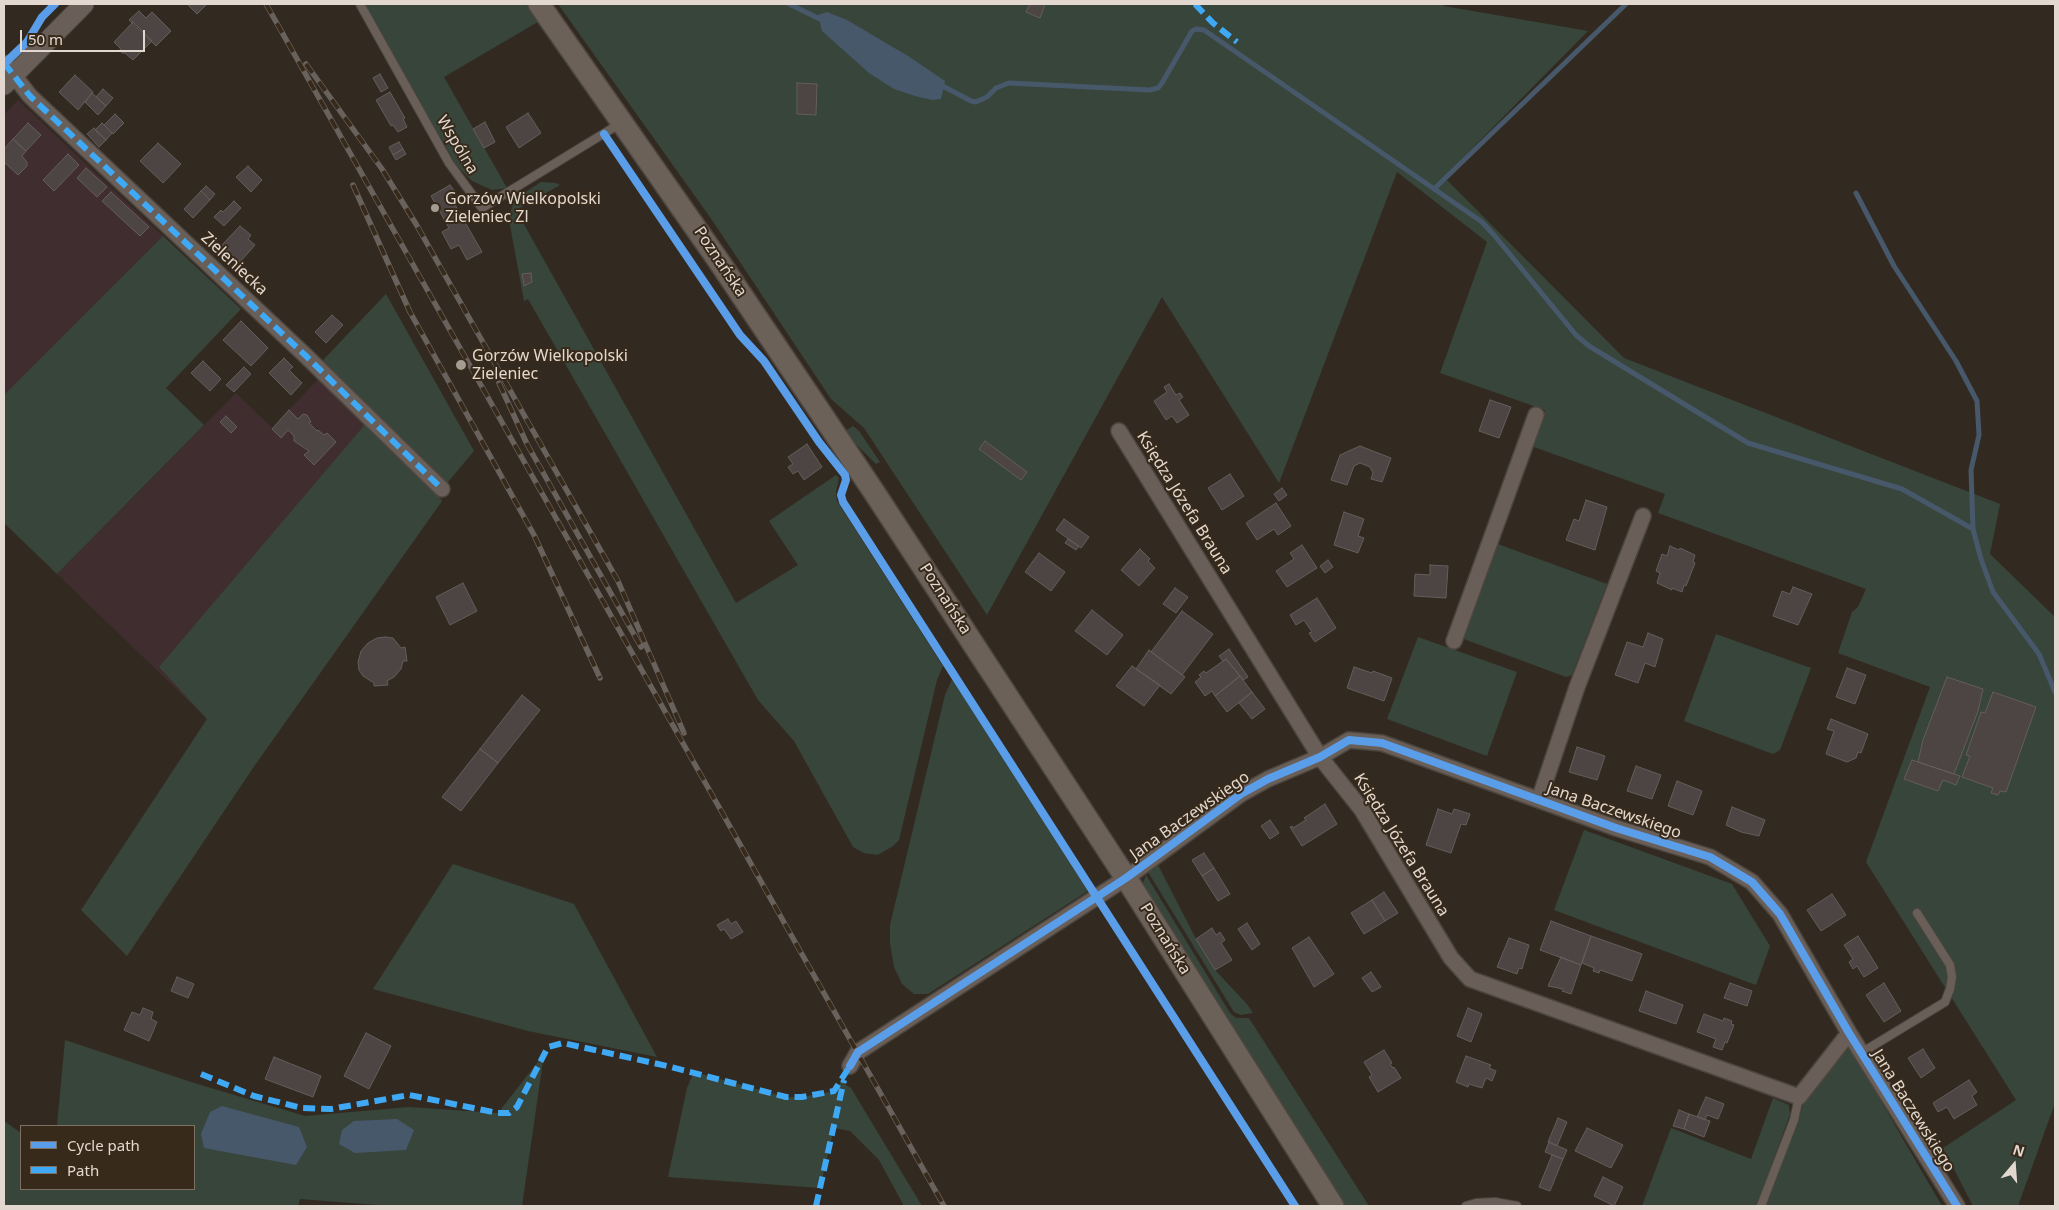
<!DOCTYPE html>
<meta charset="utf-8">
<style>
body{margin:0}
#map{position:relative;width:2059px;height:1210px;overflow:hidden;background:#322a21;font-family:"Noto Sans",sans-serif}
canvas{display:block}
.frame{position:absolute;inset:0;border:5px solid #e2d8cf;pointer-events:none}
.legend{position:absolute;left:20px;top:1125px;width:175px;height:65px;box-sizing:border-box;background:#382a1b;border:1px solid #7c7063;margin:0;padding:6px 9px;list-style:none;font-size:15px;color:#e2d8cf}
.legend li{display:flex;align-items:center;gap:10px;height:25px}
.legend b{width:25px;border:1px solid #7c7063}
.north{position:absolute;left:1989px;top:1140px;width:50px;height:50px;-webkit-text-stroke:4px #382a1b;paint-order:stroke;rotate:18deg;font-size:14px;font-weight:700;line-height:20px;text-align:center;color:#e2d8cf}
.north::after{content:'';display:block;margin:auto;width:18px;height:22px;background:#e2d8cf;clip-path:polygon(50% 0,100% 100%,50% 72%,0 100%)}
.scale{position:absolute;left:20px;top:30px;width:125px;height:22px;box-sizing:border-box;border:2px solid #e2d8cf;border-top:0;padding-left:6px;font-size:15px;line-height:18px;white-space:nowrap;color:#e2d8cf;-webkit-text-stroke:4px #382a1b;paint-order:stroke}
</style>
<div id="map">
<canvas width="2059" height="1210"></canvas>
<div class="frame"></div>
<ul class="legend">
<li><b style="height:6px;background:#5a9eea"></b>Cycle path</li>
<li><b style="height:6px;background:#3fa9f5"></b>Path</li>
</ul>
<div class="north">N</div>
<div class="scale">50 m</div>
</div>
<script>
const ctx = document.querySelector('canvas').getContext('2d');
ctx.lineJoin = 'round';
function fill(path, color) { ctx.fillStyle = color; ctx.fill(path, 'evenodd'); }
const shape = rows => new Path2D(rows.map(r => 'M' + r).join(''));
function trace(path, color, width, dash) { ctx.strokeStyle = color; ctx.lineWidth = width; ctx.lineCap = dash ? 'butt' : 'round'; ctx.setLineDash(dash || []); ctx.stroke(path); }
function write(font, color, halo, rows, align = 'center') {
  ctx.font = font + ' "Noto Sans",sans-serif'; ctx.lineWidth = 4; ctx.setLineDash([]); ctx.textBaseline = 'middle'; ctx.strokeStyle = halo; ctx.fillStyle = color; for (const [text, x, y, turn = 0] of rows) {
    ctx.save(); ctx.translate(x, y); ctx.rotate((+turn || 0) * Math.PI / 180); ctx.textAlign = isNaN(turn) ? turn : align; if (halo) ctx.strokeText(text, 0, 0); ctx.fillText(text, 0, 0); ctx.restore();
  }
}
fill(shape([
 [18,100,163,236,4,396,4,115],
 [323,374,442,489,442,501,255,765,57,574,236,393,272,428]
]), '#402d30');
fill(shape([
 [360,4,539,4,548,16,444,77,507,188,492,190,472,181,456,165,441,138,437,139],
 [558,4,1443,4,1444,6,1588,31,1444,177,1624,358,2000,504,1990,554,2055,617,2055,1103,2018,1206,1973,1206,1943,1148,2016,1100,1866,862,1930,687,1838,653,1852,612,1858,607,1866,589,1658,513,1665,494,1531,446,1545,410,1440,373,1487,242,1397,172,1279,483,1162,297,987,615,864,428,831,399,712,220],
 [541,182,556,183,560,185,516,210,736,603,798,565,769,521,836,475,839,478,836,492,837,501,943,666,937,680,899,840,893,846,883,852,877,855,864,853,853,847,794,741,758,700,528,299,524,301,510,225,510,213,515,199],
 [163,236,241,309,166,388,204,425,57,574,4,523,4,395],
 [386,294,474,451,442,489,320,370,324,359],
 [368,421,442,501,255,765,127,956,81,910,207,719,159,667],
 [853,426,859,431,880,462,876,464,848,436,845,431],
 [1495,543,1607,584,1572,675,1566,677,1461,638],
 [1716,634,1811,668,1780,750,1773,754,1684,721],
 [1418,637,1517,672,1487,756,1387,719],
 [952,679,1088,891,928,994,914,994,902,984,894,967,890,943,890,925,945,695],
 [1584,830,1732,884,1770,946,1756,985,1554,910],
 [453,864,574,904,657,1057,528,1031,373,989],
 [1158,865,1196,939,1215,970,1247,1004,1253,1013,1241,1015,1234,1012,1148,872],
 [1146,875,1230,1013,1236,1018,1249,1018,1369,1206,1345,1206,1145,892,1143,883],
 [65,1040,194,1083,305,1116,409,1107,498,1113,544,1054,522,1206,390,1206,300,1199,298,1206,4,1206,4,1121,21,1133,21,1189,194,1189,194,1126,57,1126],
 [1850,1048,1942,1206,1765,1206,1807,1094,1838,1056],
 [694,1072,786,1097,802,1097,834,1091,845,1077,843,1083,851,1088,922,1206,904,1206,879,1160,850,1131,834,1128,820,1188,668,1177,687,1088],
 [1773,1098,1789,1105,1790,1114,1757,1206,1642,1206,1671,1128,1751,1159]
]), '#38453b');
fill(shape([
 [827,12,847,20,908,56,945,81,941,99,932,100,915,96,894,89,869,73,822,31,818,15],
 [222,1106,299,1127,307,1147,296,1165,204,1148,201,1134,210,1112],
 [397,1119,414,1130,406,1150,355,1153,339,1144,342,1130,354,1121]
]), '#47586b');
trace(shape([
 [789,4,824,21],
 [939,84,971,101,976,102,987,97,996,88,1009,83,1150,90,1158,88,1162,83,1192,31,1196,29,1204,30,1482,222,1494,235,1576,335,1589,346,1748,443,1902,489,1973,529,1981,559,1993,592,2039,654,2055,692],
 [1434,189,1626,4],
 [1856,193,1894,266,1956,361,1977,401,1979,435,1971,470,1973,529]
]), '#47586b', 5);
const building = shape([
 [187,4,207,4,197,14,187,4],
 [1030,4,1045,4,1040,18,1026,12,1030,4],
 [139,11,146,18,152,12,171,31,156,46,129,20,139,11],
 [133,22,152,41,133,60,125,53,122,53,120,48,114,42,133,22],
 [380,74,388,88,381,92,373,78,380,74],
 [75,75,93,92,78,110,59,92,75,75],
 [797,83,817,84,816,115,797,114,797,83],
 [103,89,113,98,106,106,96,97,103,89],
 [390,92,405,118,403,119,407,127,398,132,393,125,391,126,376,100,390,92],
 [92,93,106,106,98,115,85,102,92,93],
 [528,113,541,133,519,148,506,127,528,113],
 [115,114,124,123,113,134,104,125,115,114],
 [485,122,495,142,484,148,473,129,485,122],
 [28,123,41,135,26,151,13,139,28,123],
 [102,123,112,133,106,140,95,130,102,123],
 [94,128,106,140,99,147,87,134,94,128],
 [13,139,26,151,22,156,27,162,27,166,18,175,4,162,4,149,13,139],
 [399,142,403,149,393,155,389,147,399,142],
 [158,143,181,164,163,183,140,161,158,143],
 [403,149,406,154,396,160,393,155,403,149],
 [68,154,79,165,54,191,43,180,68,154],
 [248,166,262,180,251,192,236,177,248,166],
 [86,168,107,187,97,197,77,178,86,168],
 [450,185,456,193,450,196,482,252,467,260,459,245,451,249,442,232,449,228,431,196,450,185],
 [206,186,215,194,210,200,201,191,206,186],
 [201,191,210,200,193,218,184,209,201,191],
 [111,192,149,227,140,236,102,201,111,192],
 [234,201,241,208,224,226,214,217,221,210,223,212,234,201],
 [240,226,251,235,248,239,255,245,240,262,221,246,240,226],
 [531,273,532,282,524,286,522,274,531,273],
 [332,315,343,325,326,343,315,332,332,315],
 [241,321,268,348,251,366,223,340,241,321],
 [284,358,293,367,289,370,302,383,291,395,269,373,284,358],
 [203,361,221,379,210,391,191,373,203,361],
 [244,367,251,374,234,392,226,385,244,367],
 [1169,384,1176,395,1180,393,1183,397,1179,400,1189,415,1177,423,1172,416,1166,420,1154,401,1167,392,1164,387,1169,384],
 [1490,400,1511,407,1499,438,1479,431,1490,400],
 [289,410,298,419,303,414,307,415,311,422,309,423,317,431,318,430,324,435,327,433,336,442,314,465,304,455,309,451,294,441,294,436,288,430,281,438,272,429,289,410],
 [226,416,237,427,231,433,220,422,226,416],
 [985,441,1027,472,1021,480,979,449,985,441],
 [807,444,822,467,804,480,798,471,793,474,788,467,793,464,788,457,807,444],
 [1360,446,1391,458,1382,482,1371,479,1373,473,1370,467,1360,463,1354,466,1347,485,1331,480,1340,455,1360,446],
 [1230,474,1244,496,1222,510,1208,488,1230,474],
 [1282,488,1287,495,1279,501,1274,494,1282,488],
 [1586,500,1607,507,1595,550,1566,540,1574,519,1579,521,1586,500],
 [1276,503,1291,526,1278,535,1274,529,1257,540,1246,523,1276,503],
 [1344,512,1364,519,1358,536,1364,538,1358,553,1334,545,1344,512],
 [1064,519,1089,537,1081,548,1056,530,1064,519],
 [1068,539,1079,546,1076,550,1065,543,1068,539],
 [1302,545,1317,568,1287,587,1276,571,1294,559,1290,553,1302,545],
 [1670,546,1679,550,1680,548,1695,555,1693,562,1695,563,1686,586,1684,585,1682,592,1672,588,1672,590,1657,583,1660,573,1656,571,1662,554,1667,556,1670,546],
 [1140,549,1150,559,1148,561,1155,568,1139,586,1121,570,1140,549],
 [1039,553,1065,572,1051,591,1025,572,1039,553],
 [1328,560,1333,567,1325,573,1320,566,1328,560],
 [1430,565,1448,566,1446,598,1414,596,1415,574,1430,575,1430,565],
 [463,583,477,611,450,625,436,597,463,583],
 [1793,587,1812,594,1798,625,1773,616,1782,591,1790,594,1793,587],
 [1175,588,1188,597,1176,613,1163,604,1175,588],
 [1317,598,1336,628,1315,642,1309,633,1312,632,1304,620,1296,625,1290,615,1317,598],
 [1092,610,1123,635,1107,655,1075,631,1092,610],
 [1182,611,1213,634,1182,675,1151,652,1182,611],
 [1648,633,1663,639,1655,667,1645,663,1638,683,1615,675,1627,642,1643,647,1648,633],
 [385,637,393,638,401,648,405,647,407,661,403,661,401,669,394,677,387,681,388,685,374,686,374,683,363,676,359,670,358,662,361,651,368,643,377,638,385,637],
 [1229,649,1248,677,1243,680,1226,659,1223,661,1219,656,1229,649],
 [1149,650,1185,677,1171,694,1136,669,1149,650],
 [1226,659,1240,676,1215,696,1212,691,1205,696,1195,682,1201,677,1199,675,1204,671,1206,673,1226,659],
 [1132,666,1160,685,1144,706,1116,686,1132,666],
 [1354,667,1372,673,1373,671,1392,678,1384,701,1347,688,1354,667],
 [1847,668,1866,675,1855,704,1836,697,1847,668],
 [1240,676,1252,692,1227,712,1215,696,1240,676],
 [1947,677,1983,689,1978,711,1954,774,1918,762,1923,740,1947,677],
 [1252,692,1265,709,1252,719,1239,703,1252,692],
 [1993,692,2036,707,2006,792,2000,791,1998,795,1991,793,1993,788,1962,777,1970,756,1966,755,1981,712,1985,713,1993,692],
 [522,695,540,710,498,763,480,749,522,695],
 [1831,719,1868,734,1861,753,1858,752,1856,758,1847,762,1826,754,1834,731,1827,729,1831,719],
 [1577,747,1605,756,1597,780,1569,772,1577,747],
 [480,749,498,763,461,811,442,797,480,749],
 [1912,760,1960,776,1956,785,1943,780,1938,791,1904,779,1912,760],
 [1636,766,1661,775,1652,799,1627,791,1636,766],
 [1677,781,1702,791,1693,815,1668,806,1677,781],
 [1325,804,1337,824,1302,846,1290,827,1292,826,1293,828,1306,820,1304,818,1325,804],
 [1732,807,1765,820,1759,836,1741,832,1726,825,1732,807],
 [1438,809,1452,814,1454,809,1470,814,1466,825,1461,824,1451,853,1426,845,1438,809],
 [1270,820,1279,833,1270,839,1261,826,1270,820],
 [1204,853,1214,868,1202,876,1192,860,1204,853],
 [1214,868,1230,894,1218,901,1202,876,1214,868],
 [1384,892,1398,913,1385,921,1372,900,1384,892],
 [1832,894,1846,915,1821,931,1807,910,1832,894],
 [1372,900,1385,921,1364,934,1351,913,1372,900],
 [728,919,731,924,736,921,743,932,731,939,724,929,721,931,717,925,728,919],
 [1551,921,1591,936,1581,965,1540,950,1551,921],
 [1247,923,1260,944,1252,950,1238,929,1247,923],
 [1212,928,1216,935,1220,932,1225,940,1221,943,1232,960,1215,970,1196,939,1212,928],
 [1591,936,1642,954,1632,981,1600,970,1599,973,1593,971,1594,968,1582,963,1591,936],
 [1858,936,1878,968,1864,977,1857,966,1853,969,1849,962,1853,959,1844,945,1858,936],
 [1309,937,1334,974,1314,987,1292,948,1309,937],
 [1509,938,1529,945,1522,969,1519,968,1517,974,1497,967,1509,938],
 [1561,957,1581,965,1571,994,1562,991,1563,989,1548,986,1561,957],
 [1371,972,1381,987,1372,992,1362,978,1371,972],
 [177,977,194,984,188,998,171,991,177,977],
 [1730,983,1752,991,1747,1006,1724,998,1730,983],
 [1884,983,1901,1011,1884,1022,1866,995,1884,983],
 [1646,991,1683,1005,1676,1024,1639,1011,1646,991],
 [143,1008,153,1012,151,1019,157,1022,149,1041,124,1030,132,1012,140,1015,143,1008],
 [1468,1008,1482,1014,1471,1042,1457,1036,1468,1008],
 [1704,1014,1723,1021,1724,1018,1732,1021,1731,1024,1734,1025,1727,1043,1725,1042,1722,1050,1713,1047,1716,1039,1697,1032,1704,1014],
 [366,1033,391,1046,369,1089,344,1076,366,1033],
 [1923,1049,1935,1068,1921,1078,1908,1058,1923,1049],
 [1384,1050,1392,1063,1390,1064,1393,1068,1394,1067,1401,1078,1378,1092,1369,1077,1372,1075,1364,1062,1384,1050],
 [1466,1056,1491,1065,1489,1068,1496,1071,1492,1081,1486,1078,1482,1088,1469,1084,1468,1087,1456,1082,1466,1056],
 [274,1057,321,1076,313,1097,265,1079,274,1057],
 [1969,1080,1977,1092,1972,1096,1977,1105,1954,1119,1947,1107,1938,1112,1933,1103,1969,1080],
 [1706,1097,1724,1104,1718,1119,1707,1115,1705,1120,1697,1117,1706,1097],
 [1679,1110,1689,1114,1684,1129,1673,1126,1679,1110],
 [1689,1114,1710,1121,1704,1137,1684,1129,1689,1114],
 [1558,1118,1567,1122,1557,1146,1548,1142,1558,1118],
 [1587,1128,1623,1145,1611,1168,1575,1151,1587,1128],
 [1549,1142,1567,1150,1563,1159,1545,1152,1549,1142],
 [1552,1155,1563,1159,1550,1191,1539,1187,1552,1155],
 [1603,1177,1623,1187,1614,1206,1594,1196,1603,1177]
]);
fill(building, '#4d4543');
trace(building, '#645d5b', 1);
const service = shape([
 [360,4,449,163,482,208,621,123],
 [1861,1053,1945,1002,1950,989,1952,977,1950,965,1917,913],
 [1466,1206,1476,1203,1495,1202,1517,1206],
 [1761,1206,1794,1120,1799,1097]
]);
const minor = shape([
 [4,63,30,96,306,356,442,489],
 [1119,431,1320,757,1362,810,1451,958,1470,979,1799,1097,1849,1033],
 [1454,641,1536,415],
 [1539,800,1577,687,1643,516],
 [850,1066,858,1052,1126,878,1241,794,1268,779,1320,757,1349,740,1382,743,1616,828,1710,857,1752,882,1780,914,1849,1033,1957,1206]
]);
const tertiary = shape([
 [4,85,84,4]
]);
const secondary = shape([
 [539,4,718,260,876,495,1126,878,1333,1206]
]);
trace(service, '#4c463f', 10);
trace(minor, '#4c463f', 18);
trace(tertiary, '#4c463f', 21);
trace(secondary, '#4c463f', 24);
trace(service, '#695f58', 8);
trace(minor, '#695f58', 15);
trace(tertiary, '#695f58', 19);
trace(secondary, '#6c6159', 21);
const rail = shape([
 [266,4,944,1206],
 [306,64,382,169,416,224,618,581,684,733],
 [353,185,410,312,534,535,600,678],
 [499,383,527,444,641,647]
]);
trace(rail, '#69615c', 5.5);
trace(rail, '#382a1b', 4, [11]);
trace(shape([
 [1195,4,1213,23,1237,42],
 [4,63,30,96,306,356,442,489],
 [201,1074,254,1096,302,1108,331,1109,409,1095,498,1113,509,1113,517,1107,548,1047,563,1043,667,1066,786,1097,802,1097,834,1091,850,1066],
 [816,1206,844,1080]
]), '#3fa9f5', 6, [12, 6]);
trace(shape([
 [4,64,27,42,42,17,55,4],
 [604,134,740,335,764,361,819,442,845,475,846,480,841,495,843,502,1295,1206],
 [850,1066,858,1052,1126,878,1241,794,1268,779,1320,757,1349,740,1382,743,1616,828,1710,857,1752,882,1780,914,1849,1033,1957,1206]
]), '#5a9eea', 8);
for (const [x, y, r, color] of [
 [435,208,5,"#a49b92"],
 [461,365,6,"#a49b92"]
]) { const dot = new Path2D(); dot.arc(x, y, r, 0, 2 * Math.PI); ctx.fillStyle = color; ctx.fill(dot); trace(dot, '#382a1b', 2); }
write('16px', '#e2d8cf', '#382a1b', [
 ["Wspólna",457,145,59],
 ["Poznańska",720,262,56],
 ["Zieleniecka",234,264,43],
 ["Księdza Józefa Brauna",1184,503,58],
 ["Poznańska",945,599,57],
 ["Jana Baczewskiego",1614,811,19],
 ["Jana Baczewskiego",1190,816,-35],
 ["Księdza Józefa Brauna",1401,845,58],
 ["Poznańska",1165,939,58],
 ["Jana Baczewskiego",1913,1111,58]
]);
write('16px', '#e2d8cf', '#382a1b', [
 ["Gorzów Wielkopolski",445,199],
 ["Zieleniec Zl",445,217],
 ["Gorzów Wielkopolski",472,356],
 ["Zieleniec",472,374]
], 'left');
</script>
